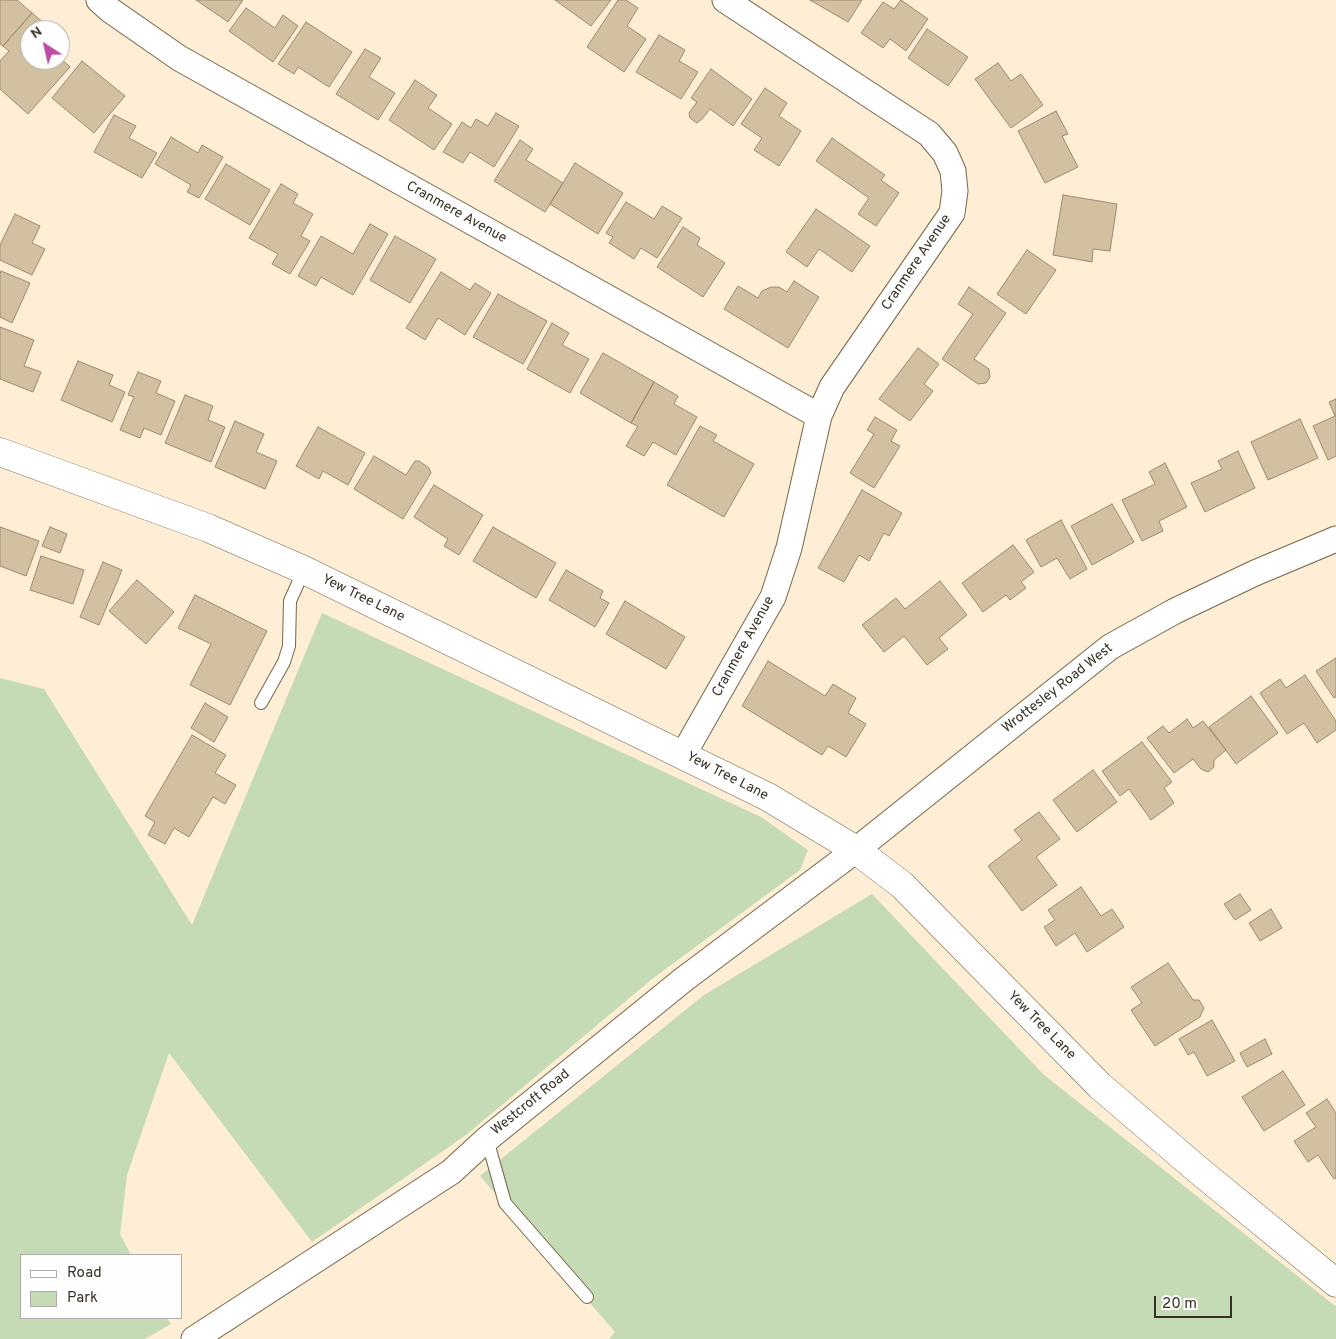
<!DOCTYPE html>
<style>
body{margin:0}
#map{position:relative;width:1336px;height:1339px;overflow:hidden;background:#fdeed5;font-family:Overpass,sans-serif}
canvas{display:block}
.legend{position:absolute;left:20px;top:1254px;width:162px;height:65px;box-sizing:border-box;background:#fefefe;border:1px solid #aeaca7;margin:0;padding:6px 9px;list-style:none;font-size:15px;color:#373024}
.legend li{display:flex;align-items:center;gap:10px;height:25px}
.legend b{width:25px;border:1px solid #aeaca7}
.north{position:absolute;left:20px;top:20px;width:50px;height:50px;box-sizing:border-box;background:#fefefe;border:1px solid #aeaca7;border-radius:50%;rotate:325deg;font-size:14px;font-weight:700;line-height:20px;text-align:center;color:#373024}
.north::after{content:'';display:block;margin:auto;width:18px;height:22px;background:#be4aa3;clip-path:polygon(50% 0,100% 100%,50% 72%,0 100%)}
.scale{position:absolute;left:1154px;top:1296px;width:78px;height:22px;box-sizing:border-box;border:2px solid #373024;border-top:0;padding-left:6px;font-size:15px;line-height:18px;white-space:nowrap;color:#373024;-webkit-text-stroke:4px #fefefe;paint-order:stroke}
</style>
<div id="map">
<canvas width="1336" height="1339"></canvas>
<ul class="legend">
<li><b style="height:6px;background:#fff"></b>Road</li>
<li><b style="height:14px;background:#c5dbb5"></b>Park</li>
</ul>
<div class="north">N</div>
<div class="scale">20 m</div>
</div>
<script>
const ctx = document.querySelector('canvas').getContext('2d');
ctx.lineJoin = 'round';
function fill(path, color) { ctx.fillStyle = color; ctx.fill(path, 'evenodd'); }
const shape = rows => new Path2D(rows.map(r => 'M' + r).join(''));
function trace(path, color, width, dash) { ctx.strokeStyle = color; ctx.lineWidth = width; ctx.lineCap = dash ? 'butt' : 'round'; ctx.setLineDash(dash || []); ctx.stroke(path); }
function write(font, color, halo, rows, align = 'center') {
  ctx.font = font + ' Overpass,sans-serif'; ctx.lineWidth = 5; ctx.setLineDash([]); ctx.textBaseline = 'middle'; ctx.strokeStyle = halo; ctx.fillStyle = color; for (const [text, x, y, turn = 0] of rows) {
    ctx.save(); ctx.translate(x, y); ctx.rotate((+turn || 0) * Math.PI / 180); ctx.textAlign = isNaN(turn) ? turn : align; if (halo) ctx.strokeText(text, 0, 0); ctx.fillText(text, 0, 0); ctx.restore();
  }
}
fill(shape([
 [322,613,761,817,808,850,800,870,652,979,466,1135,312,1242,169,1053,127,1175,120,1234,131,1255,21,1255,21,1318,167,1318,171,1324,145,1339,0,1339,0,678,44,689,192,925],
 [872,894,1043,1074,1334,1305,1336,1306,1336,1339,609,1339,615,1332,480,1176,704,995]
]), '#c5dbb5');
const building = shape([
 [0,0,17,0,32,13,3,46,0,44,0,0],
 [196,0,243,0,228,22,196,0],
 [555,0,611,0,591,26,555,0],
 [618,0,626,0,638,8,627,26,646,39,624,72,587,47,618,0],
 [810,0,862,0,848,22,810,0],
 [901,0,928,19,906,51,890,39,883,48,861,33,883,2,894,9,901,0],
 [246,8,275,28,283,15,298,26,273,62,229,31,246,8],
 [32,13,51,29,30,30,30,53,28,56,30,60,37,64,40,60,60,60,60,58,70,67,28,114,0,89,0,61,9,51,3,46,32,13],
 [306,22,352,52,329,87,298,67,294,74,278,64,306,22],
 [927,29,968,57,948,86,908,58,927,29],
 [659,35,685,50,679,61,698,72,681,99,636,72,659,35],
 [365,49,381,58,369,77,395,93,378,120,336,94,365,49],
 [82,61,125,96,94,133,52,98,82,61],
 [998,63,1011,81,1021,74,1043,105,1011,128,975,79,998,63],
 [711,69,752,99,733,126,710,109,702,119,697,123,690,118,689,113,697,102,691,98,711,69],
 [415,80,437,95,428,108,452,124,434,150,389,120,415,80],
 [765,88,787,103,779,116,801,131,779,166,754,150,762,138,741,124,765,88],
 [1056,111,1068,134,1062,136,1078,167,1045,183,1018,131,1056,111],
 [496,113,519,126,494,167,470,152,463,163,443,152,462,122,471,128,476,119,488,126,496,113],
 [114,115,136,126,129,138,157,153,142,178,94,152,114,115],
 [171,137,198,153,202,145,223,157,199,198,187,192,191,185,155,164,171,137],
 [832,138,885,175,881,180,899,193,876,226,858,214,869,198,816,161,832,138],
 [520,140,533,149,526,160,563,183,545,212,494,181,520,140],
 [575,163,623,193,598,234,550,204,575,163],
 [226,164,270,190,250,225,205,199,226,164],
 [281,184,298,194,293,203,313,214,301,236,310,241,290,274,272,264,278,254,249,238,281,184],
 [1063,195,1117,204,1110,251,1093,249,1092,262,1053,255,1063,195],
 [626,202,654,219,662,206,682,218,657,258,641,248,634,259,609,243,613,237,606,233,626,202],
 [816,209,870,246,852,272,819,249,807,267,786,252,816,209],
 [15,214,40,226,32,243,45,249,32,275,0,260,0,245,15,214],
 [370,224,388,234,353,295,321,277,316,286,298,276,321,236,353,254,370,224],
 [683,227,700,238,697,245,725,263,703,297,657,267,683,227],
 [395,236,436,259,410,303,370,280,395,236],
 [1027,250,1056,270,1026,314,997,294,1027,250],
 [1,271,30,283,12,323,0,317,0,274,1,271],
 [441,272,470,290,475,283,491,293,465,335,438,318,425,340,406,328,441,272],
 [794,281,819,297,788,348,724,309,738,286,758,298,762,291,771,287,779,287,787,292,794,281],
 [969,287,1006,313,974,359,989,369,990,377,986,383,978,384,942,359,973,314,958,304,969,287],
 [498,294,547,321,523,364,473,337,498,294],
 [552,323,569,333,562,345,589,359,570,393,527,369,552,323],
 [0,327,34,340,24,366,41,372,33,392,0,379,0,327],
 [918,348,939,364,924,384,933,391,910,421,879,399,918,348],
 [603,353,654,382,631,423,580,393,603,353],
 [78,361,113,375,109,385,125,392,112,422,61,400,78,361],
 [138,372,161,381,156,393,175,401,161,435,144,428,140,438,120,430,134,397,128,395,138,372],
 [654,382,678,396,674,404,697,417,676,455,653,442,644,456,626,446,638,426,631,423,654,382],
 [185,395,213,406,208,420,225,427,211,462,165,443,185,395],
 [1336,399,1336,456,1328,460,1313,426,1335,416,1329,402,1336,399],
 [875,417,897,430,891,441,900,446,874,488,850,473,874,434,867,430,875,417],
 [1300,419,1318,458,1268,480,1251,442,1300,419],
 [235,421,264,434,256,452,277,461,265,489,215,467,235,421],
 [700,426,717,435,713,441,754,464,724,517,667,485,700,426],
 [318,427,365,453,348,485,323,471,319,479,296,466,318,427],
 [1238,451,1255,488,1205,512,1191,483,1222,469,1218,461,1238,451],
 [374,456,406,475,415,461,419,461,429,468,431,473,403,519,354,489,374,456],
 [1165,463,1187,507,1159,521,1163,531,1142,541,1122,500,1155,484,1149,472,1165,463],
 [434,485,483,515,459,555,444,546,448,539,414,517,434,485],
 [862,490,902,513,889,536,884,533,869,561,859,555,844,582,818,568,862,490],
 [1112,504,1134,542,1092,565,1071,526,1112,504],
 [1061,520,1087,569,1070,579,1057,558,1041,567,1026,540,1061,520],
 [0,527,39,541,26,576,0,566,0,527],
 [50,527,67,534,60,553,42,546,50,527],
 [493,527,556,563,536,598,473,561,493,527],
 [1013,545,1034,572,1021,582,1026,588,1010,600,1006,595,983,612,962,583,1013,545],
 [41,556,84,570,73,604,30,590,41,556],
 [103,562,122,570,99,625,80,617,103,562],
 [566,570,603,591,600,598,609,603,595,627,549,600,566,570],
 [137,580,174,612,146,644,109,611,137,580],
 [940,581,967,615,939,638,948,649,927,665,904,636,884,652,862,625,896,598,905,609,940,581],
 [195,595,267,631,230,705,190,685,211,644,178,628,195,595],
 [625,601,685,637,666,669,606,634,625,601],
 [1336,658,1336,697,1334,698,1316,671,1336,658],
 [768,661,825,696,833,684,856,698,848,713,866,724,846,757,828,746,822,755,742,706,768,661],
 [1305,675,1336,721,1336,730,1317,743,1304,723,1287,734,1260,693,1280,679,1286,688,1305,675],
 [1251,696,1278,733,1236,764,1209,727,1251,696],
 [205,703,228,717,214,742,191,728,205,703],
 [1187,719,1193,728,1203,721,1226,750,1214,760,1214,767,1208,772,1201,769,1193,759,1174,773,1147,738,1163,726,1169,733,1187,719],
 [192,735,226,755,215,773,236,785,225,804,213,797,189,837,174,828,165,844,148,835,155,822,145,816,192,735],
 [1142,742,1172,782,1164,788,1174,803,1151,820,1129,789,1120,796,1102,771,1142,742],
 [1093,770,1117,802,1077,832,1053,800,1093,770],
 [1039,812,1060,839,1036,857,1057,885,1022,911,988,866,1022,840,1014,830,1039,812],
 [1081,887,1101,916,1112,909,1124,927,1087,952,1075,933,1056,946,1044,927,1055,920,1048,910,1081,887],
 [1240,894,1251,910,1235,920,1224,904,1240,894],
 [1271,909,1282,928,1260,941,1249,923,1271,909],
 [1168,963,1193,1000,1199,1000,1204,1008,1200,1017,1155,1046,1131,1010,1142,1003,1131,987,1168,963],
 [1212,1020,1235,1061,1207,1076,1194,1052,1188,1055,1179,1039,1212,1020],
 [1265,1039,1272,1054,1247,1067,1240,1053,1265,1039],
 [1283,1071,1305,1105,1264,1131,1242,1097,1283,1071],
 [1327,1099,1336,1113,1336,1178,1334,1179,1318,1155,1308,1162,1294,1141,1316,1127,1306,1113,1327,1099]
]);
fill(building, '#d2c0a1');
trace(building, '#9c8a6d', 1);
const service = shape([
 [261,703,284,662,289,646,290,601,304,570],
 [487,1139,505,1203,587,1297]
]);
const minor = shape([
 [99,0,110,10,179,58,819,416],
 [683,755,773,597,789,548,819,416,832,387,952,213,955,191,953,171,945,153,929,134,725,0],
 [194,1339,451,1172,487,1139,683,980,856,850,1110,647,1175,611,1255,573,1336,539]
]);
const tertiary = shape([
 [0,452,208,528,304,570,768,797,856,850,902,885,1100,1086,1197,1169,1336,1283]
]);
trace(service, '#76664a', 14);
trace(minor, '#76664a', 27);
trace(tertiary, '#76664a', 29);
trace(service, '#fff', 12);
trace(minor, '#fff', 25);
trace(tertiary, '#fff', 28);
write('14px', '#373024', '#fefefe', [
 ["Cranmere Avenue",456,213,29],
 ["Cranmere Avenue",917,263,-56],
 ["Yew Tree Lane",363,599,26],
 ["Cranmere Avenue",744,647,-61],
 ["Wrottesley Road West",1058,689,-38],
 ["Yew Tree Lane",727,777,27],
 ["Yew Tree Lane",1041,1026,45],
 ["Westcroft Road",531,1103,-39]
]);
</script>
